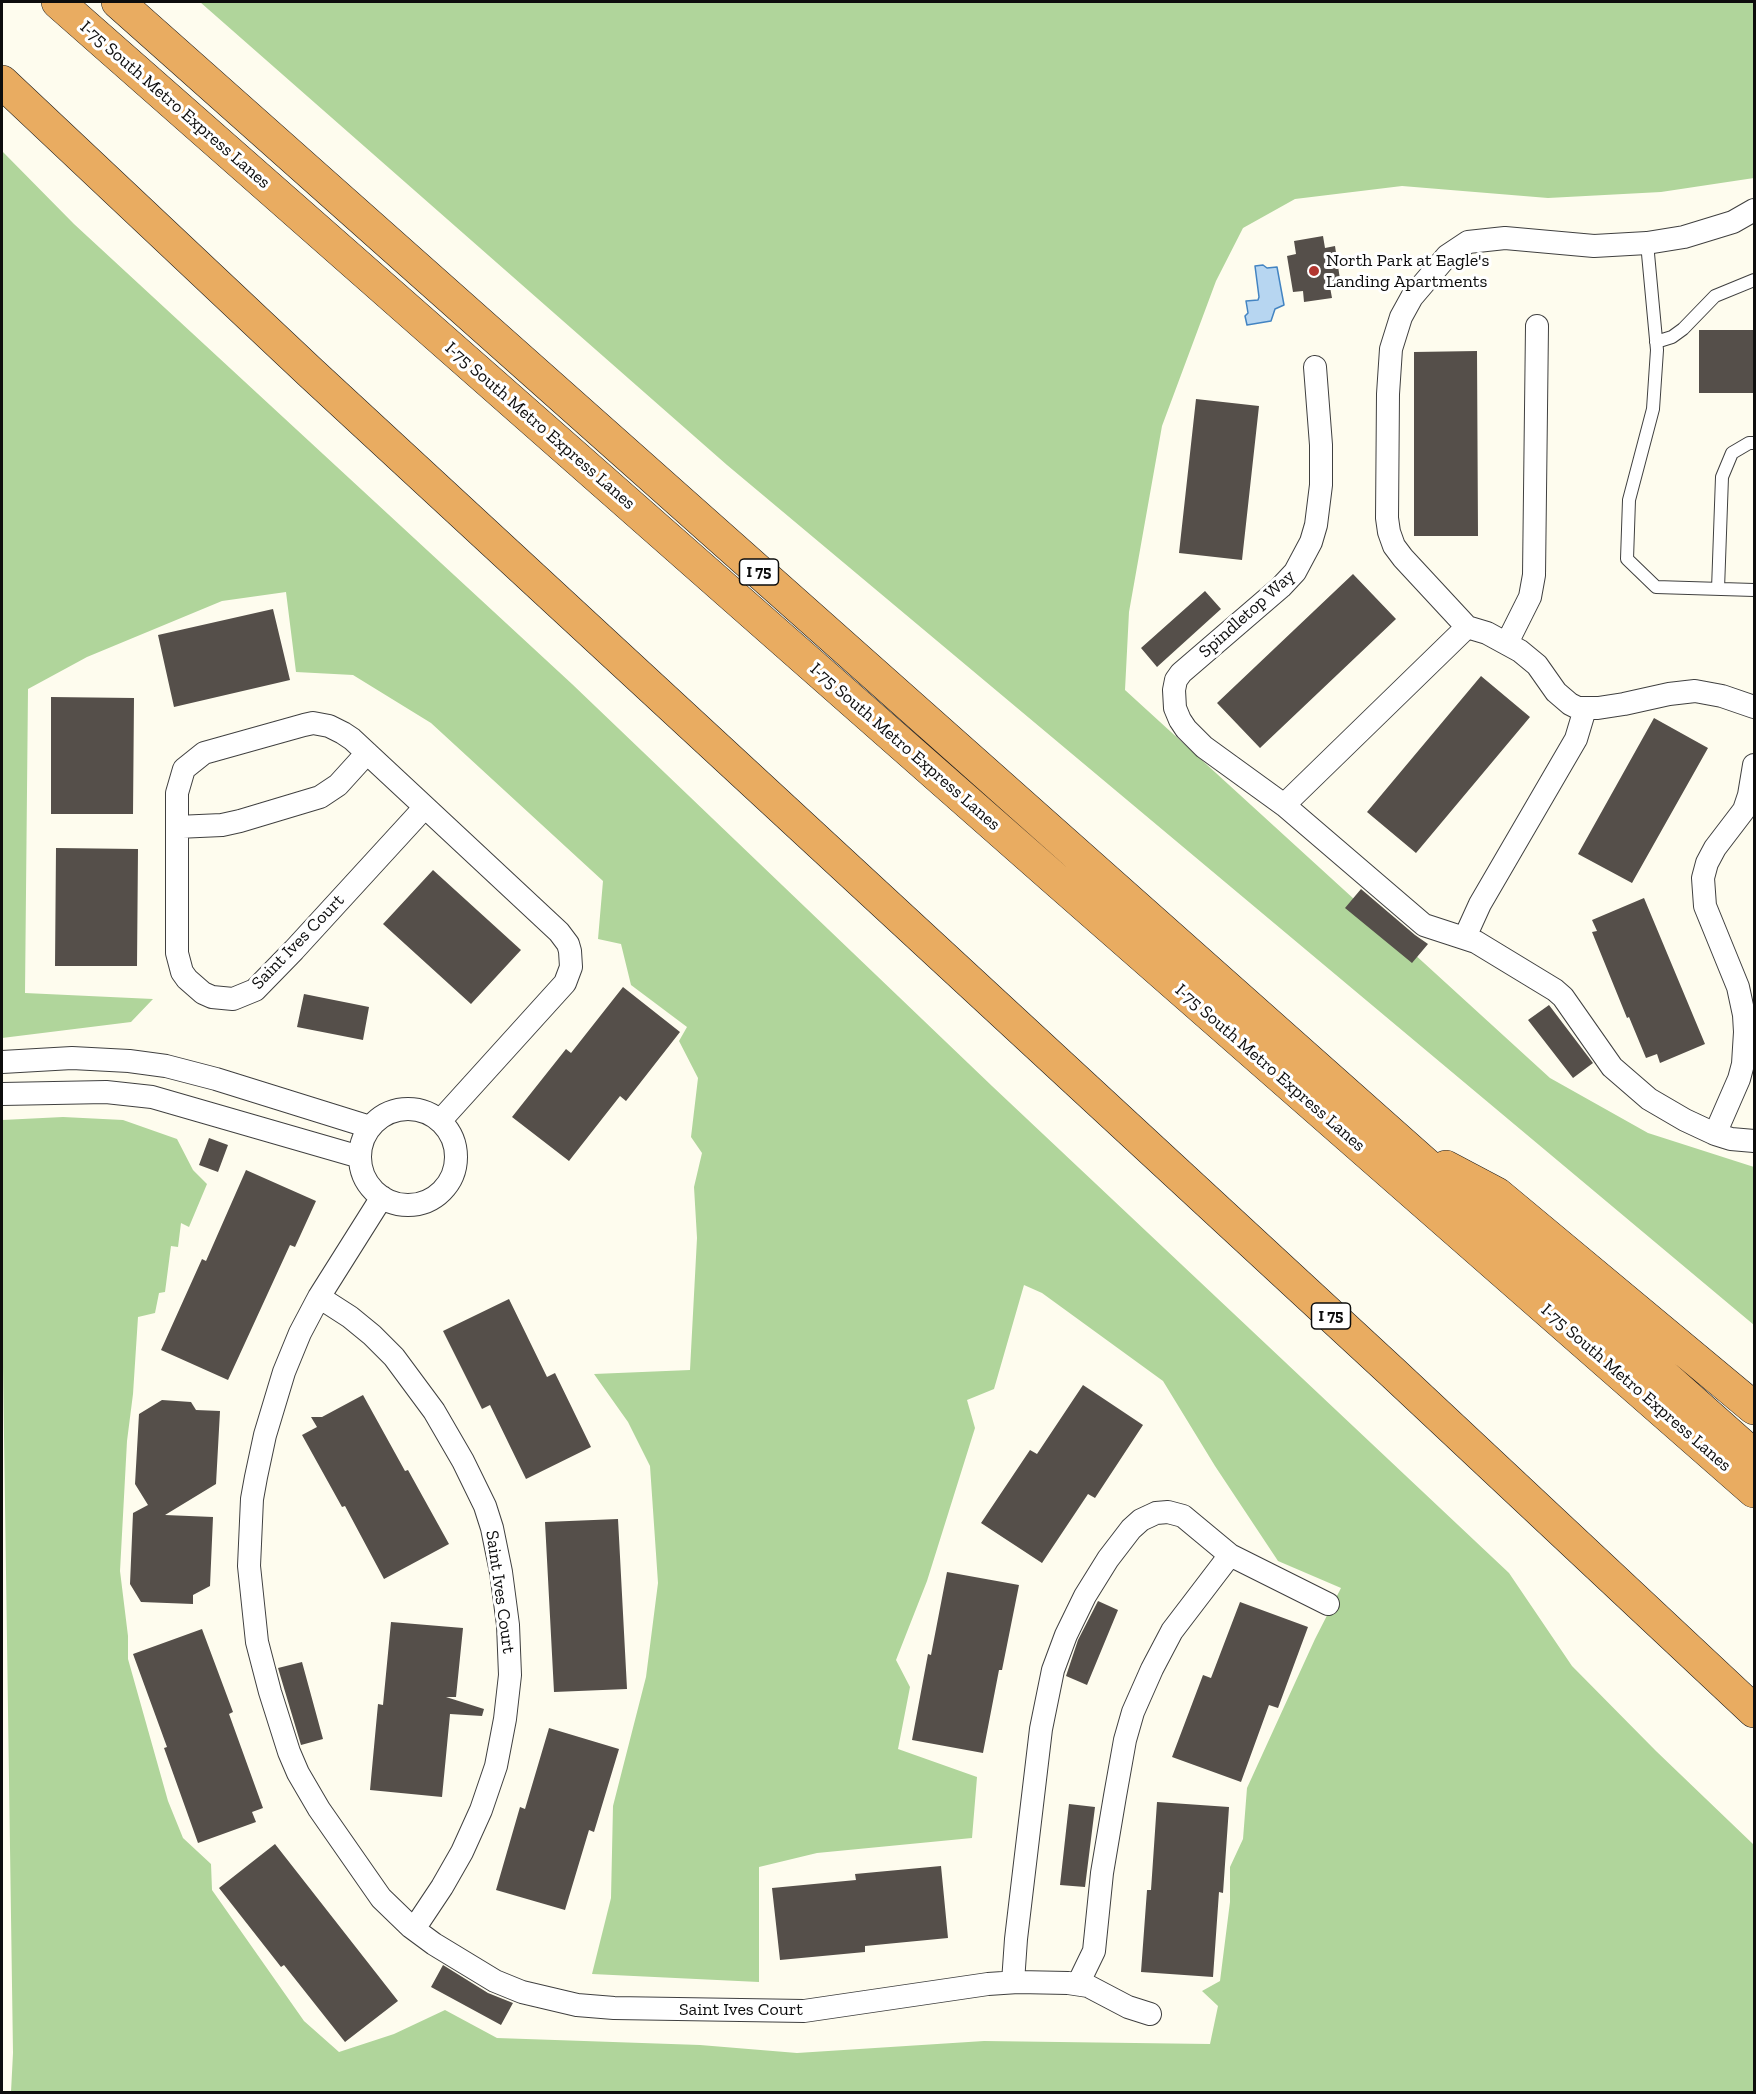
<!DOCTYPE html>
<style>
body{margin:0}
#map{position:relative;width:1756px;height:2094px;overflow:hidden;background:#fefcee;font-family:"Zilla Slab",serif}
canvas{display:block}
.frame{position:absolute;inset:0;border:3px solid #0d0d0d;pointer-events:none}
</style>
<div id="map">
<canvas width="1756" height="2094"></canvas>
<div class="frame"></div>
</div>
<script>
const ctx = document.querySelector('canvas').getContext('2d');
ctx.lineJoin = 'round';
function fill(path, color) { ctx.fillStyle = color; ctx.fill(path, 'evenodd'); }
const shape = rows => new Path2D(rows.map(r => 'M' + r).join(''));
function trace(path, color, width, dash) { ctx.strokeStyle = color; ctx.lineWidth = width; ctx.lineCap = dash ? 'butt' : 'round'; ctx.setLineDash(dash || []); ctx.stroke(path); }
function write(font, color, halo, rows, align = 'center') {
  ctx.font = font + ' "Zilla Slab",serif'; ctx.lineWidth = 6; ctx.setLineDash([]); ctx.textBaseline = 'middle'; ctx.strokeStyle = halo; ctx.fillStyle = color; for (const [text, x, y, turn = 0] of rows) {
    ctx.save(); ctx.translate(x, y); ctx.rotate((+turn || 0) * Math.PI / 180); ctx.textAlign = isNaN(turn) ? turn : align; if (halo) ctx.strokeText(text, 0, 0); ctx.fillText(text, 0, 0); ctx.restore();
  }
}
fill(shape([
 [200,2,1754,2,1754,178,1661,192,1548,198,1402,186,1295,199,1243,228,1216,281,1162,426,1129,612,1125,690,1550,1078,1648,1133,1754,1167,1754,1325,727,465],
 [2,151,74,224,572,684,992,1086,1509,1573,1572,1666,1656,1751,1754,1845,1754,2092,11,2092,13,2053,2,1298,2,1120,63,1117,123,1120,177,1139,193,1170,207,1184,189,1227,181,1223,178,1247,171,1246,165,1292,159,1293,155,1313,138,1317,133,1394,127,1441,120,1571,128,1636,128,1659,168,1801,183,1838,211,1864,212,1890,304,2021,339,2052,394,2034,445,2010,497,2038,700,2045,797,2053,984,2041,1210,2044,1218,2006,1202,1991,1220,1981,1230,1902,1230,1867,1243,1839,1247,1788,1315,1639,1341,1588,1278,1561,1215,1466,1163,1381,1042,1293,1024,1285,994,1389,967,1400,975,1428,927,1581,896,1660,910,1687,898,1749,977,1777,972,1838,817,1853,759,1867,759,1982,592,1974,611,1898,613,1806,646,1677,658,1583,650,1466,628,1422,594,1374,690,1370,697,1238,694,1187,702,1153,691,1137,698,1078,679,1041,687,1027,631,985,621,944,598,939,603,881,431,723,353,675,296,672,286,592,222,601,87,657,28,689,25,993,153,999,131,1022,2,1038]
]), '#b0d59b');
const water = shape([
 [1263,265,1267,268,1277,267,1284,305,1275,309,1271,321,1247,325,1245,316,1248,313,1246,301,1258,300,1259,297,1255,266,1263,265]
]);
fill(water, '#b7d6f1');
trace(water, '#4384c2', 1.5);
fill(shape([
 [1323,236,1325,248,1335,246,1341,286,1330,287,1332,298,1304,302,1303,291,1293,292,1287,256,1296,254,1294,241],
 [1699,330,1755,330,1755,393,1699,393],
 [1477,351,1478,536,1414,536,1414,352],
 [1196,399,1259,406,1242,560,1179,553],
 [1353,574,1396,619,1260,748,1217,703],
 [1205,591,1221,609,1157,667,1141,648],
 [273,609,290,680,174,707,158,635],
 [1481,676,1530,717,1416,853,1367,812],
 [51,697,134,698,133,814,51,814],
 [1654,718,1708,748,1632,883,1578,854],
 [56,848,138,849,137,966,55,966],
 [433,870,521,950,471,1004,383,924],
 [1361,889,1415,935,1428,944,1412,963,1345,908],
 [1644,898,1705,1044,1660,1063,1657,1054,1646,1058,1629,1017,1627,1018,1592,932,1597,931,1592,920],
 [623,987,680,1032,626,1101,620,1096,569,1161,512,1117,566,1049,571,1053],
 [304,994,369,1007,363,1040,297,1027],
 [1549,1005,1593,1063,1573,1078,1528,1020],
 [209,1138,228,1145,218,1172,199,1165],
 [246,1170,316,1201,295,1247,290,1245,228,1380,161,1350,202,1259,206,1261],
 [509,1299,547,1377,555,1373,591,1447,526,1479,490,1405,482,1409,443,1331],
 [1083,1385,1143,1425,1095,1498,1088,1494,1042,1563,981,1523,1030,1450,1037,1454],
 [363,1395,405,1471,408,1470,449,1544,384,1579,345,1506,342,1507,302,1435,317,1427,311,1417,322,1417],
 [162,1400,191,1402,196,1410,220,1411,216,1484,165,1515,213,1517,210,1586,193,1595,193,1604,141,1602,130,1584,133,1513,148,1505,135,1484,139,1414],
 [618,1519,627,1689,554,1692,545,1522],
 [947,1572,1019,1585,1002,1670,999,1670,983,1753,912,1740,928,1654,931,1655],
 [1098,1601,1118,1610,1087,1685,1066,1676,1078,1640],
 [1240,1602,1308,1627,1278,1708,1269,1705,1241,1782,1172,1757,1203,1675,1211,1678],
 [391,1622,463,1628,456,1697,446,1697,484,1709,482,1716,450,1714,442,1797,370,1790,378,1704,383,1705],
 [202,1629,233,1712,229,1714,263,1808,252,1812,256,1822,198,1843,164,1748,167,1747,133,1654],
 [302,1662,323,1739,301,1745,278,1668],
 [549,1728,619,1749,594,1832,589,1830,565,1910,496,1890,520,1807,525,1809],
 [1157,1802,1229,1807,1223,1893,1219,1892,1213,1977,1141,1972,1147,1890,1151,1890],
 [1069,1804,1095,1807,1085,1887,1060,1885],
 [275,1844,398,2001,345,2042,284,1965,281,1967,219,1888],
 [941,1866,948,1938,865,1946,865,1952,780,1960,772,1888,856,1880,855,1874],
 [443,1965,488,1993,513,2003,501,2025,431,1987]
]), '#554f4a');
const service = shape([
 [1647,243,1657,350,1653,409,1629,500,1627,559,1656,587,1754,590],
 [1656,342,1672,337,1683,329,1715,296,1754,280],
 [1718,589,1722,477,1732,453,1749,443,1754,443]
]);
const minor = shape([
 [1754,210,1733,222,1684,237,1647,243,1594,246,1505,238,1468,242,1447,256,1412,297,1401,317,1391,349,1388,394,1387,518,1389,532,1394,546,1403,558,1467,627,1487,633,1520,651,1537,665,1556,692,1570,704,1578,708,1598,708,1624,704,1669,694,1695,691,1722,696,1754,707],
 [1315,367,1321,445,1321,485,1316,525,1311,542,1295,572,1281,587,1181,673,1176,680,1174,690,1175,708,1180,720,1186,729,1204,747,1284,805,1424,925,1476,942,1555,990,1563,997,1612,1067,1649,1099,1685,1120,1715,1134,1731,1139,1754,1141],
 [1507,643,1530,597,1534,575,1537,326],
 [1284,805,1467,627],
 [425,807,294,950,255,990,233,999,212,997,203,993,187,979,182,972,177,953,177,793,184,769,204,753,304,725,313,723,329,726,343,733,352,739,425,807,559,932,568,944,570,951,571,967,565,983,440,1121],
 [177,827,222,825,240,821,320,797,338,785,367,753],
 [1465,937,1480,904,1576,739,1585,709],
 [2,1062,72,1058,129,1061,166,1066,216,1079,370,1127],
 [2,1094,106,1092,152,1097,360,1157],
 '360 1157a48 48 0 1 1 96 0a48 48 0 1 1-96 0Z',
 [1715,1134,1739,1079,1743,1064,1745,1032,1744,1015,1738,987,1705,906,1703,878,1707,863,1715,848,1744,810,1749,795,1754,765],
 [382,1197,319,1297,300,1333,284,1372,265,1435,256,1477,252,1499,249,1566,257,1642,270,1692,289,1752,298,1773,319,1809,381,1898,411,1927,434,1944,495,1981,522,1992,577,2005,614,2008,804,2011,988,1984,1018,1982,1068,1983,1088,1986,1128,2007,1150,2014],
 [319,1297,350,1317,372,1335,394,1357,434,1411,463,1461,485,1506,492,1528,501,1572,508,1625,510,1675,505,1719,496,1766,481,1810,462,1852,442,1887,414,1929],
 [1013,1982,1016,1939,1041,1729,1053,1670,1066,1635,1085,1596,1108,1559,1131,1529,1141,1520,1156,1513,1168,1512,1183,1516,1230,1555,1328,1604],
 [1078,1984,1094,1951,1102,1873,1115,1796,1125,1740,1133,1712,1152,1669,1172,1631,1230,1555]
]);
const motorway = shape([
 [58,2,1055,879,1754,1491],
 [118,2,1754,1456],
 [2,82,311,373,1391,1371,1754,1711],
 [1446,1167,1497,1194,1754,1408]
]);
trace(service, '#404040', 14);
trace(minor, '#404040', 24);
trace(motorway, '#1e1e1e', 34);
trace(service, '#fff', 12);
trace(minor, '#fff', 22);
trace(motorway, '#e9ac61', 33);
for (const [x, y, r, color] of [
 [1314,271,6,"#b23630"]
]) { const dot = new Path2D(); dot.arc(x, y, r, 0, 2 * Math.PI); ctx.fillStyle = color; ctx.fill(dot); trace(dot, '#fff', 2); }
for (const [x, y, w] of [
 [759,572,39],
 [1331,1316,39]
]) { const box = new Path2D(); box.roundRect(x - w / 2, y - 13, w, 26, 4.5); ctx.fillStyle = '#fff'; ctx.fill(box); trace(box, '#0d0d0d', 1.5); }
write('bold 16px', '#0d0d0d', null, [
 ["I 75",759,572],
 ["I 75",1331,1316]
]);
write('18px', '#0d0d0d', '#fff', [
 ["I-75 South Metro Express Lanes",175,105,41],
 ["I-75 South Metro Express Lanes",540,426,41],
 ["Spindletop Way",1247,614,-42],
 ["I-75 South Metro Express Lanes",905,747,41],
 ["Saint Ives Court",298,942,-46],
 ["I-75 South Metro Express Lanes",1270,1068,41],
 ["I-75 South Metro Express Lanes",1636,1388,41],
 ["Saint Ives Court",500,1592,82],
 ["Saint Ives Court",741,2010]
]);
write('18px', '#0d0d0d', '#fff', [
 ["North Park at Eagle's",1326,261],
 ["Landing Apartments",1326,282]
], 'left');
</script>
